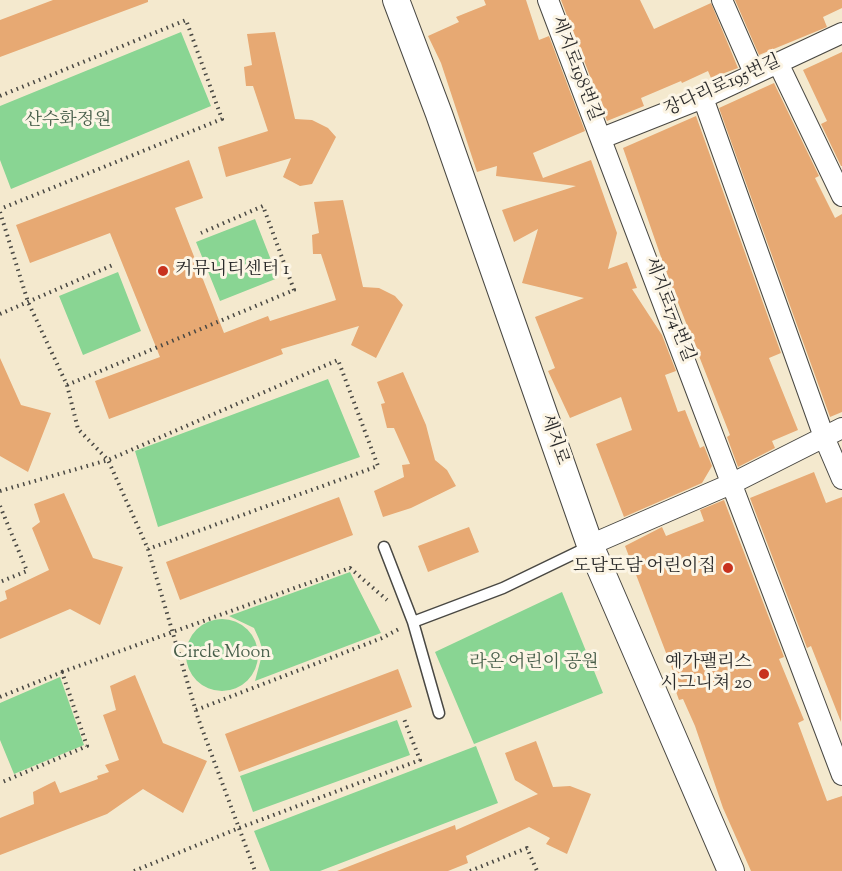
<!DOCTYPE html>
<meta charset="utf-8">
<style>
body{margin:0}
canvas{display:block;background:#f4e9ce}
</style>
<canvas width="842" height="871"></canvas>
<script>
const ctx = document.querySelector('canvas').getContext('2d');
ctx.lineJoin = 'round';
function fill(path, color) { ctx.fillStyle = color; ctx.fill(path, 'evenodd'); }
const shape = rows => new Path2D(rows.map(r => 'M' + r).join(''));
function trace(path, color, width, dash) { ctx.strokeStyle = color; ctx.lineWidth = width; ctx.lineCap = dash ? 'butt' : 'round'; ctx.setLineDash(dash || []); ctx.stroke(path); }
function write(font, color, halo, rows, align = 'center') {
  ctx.font = font + ' "Sorts Mill Goudy","Noto Serif KR",serif'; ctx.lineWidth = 6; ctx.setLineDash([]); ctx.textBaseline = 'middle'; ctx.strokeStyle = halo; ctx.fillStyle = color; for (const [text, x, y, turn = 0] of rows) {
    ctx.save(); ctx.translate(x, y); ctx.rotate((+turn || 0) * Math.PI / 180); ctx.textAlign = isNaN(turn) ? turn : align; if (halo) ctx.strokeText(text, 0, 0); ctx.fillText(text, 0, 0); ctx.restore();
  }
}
fill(shape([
 [181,32,211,106,11,189,0,160,0,106],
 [255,219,278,278,220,301,196,242],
 [118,272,141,331,83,355,59,296],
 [328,379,360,457,158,527,135,451],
 [350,572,381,633,255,681,263,651,259,639,254,628,229,616],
 [562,592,603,693,474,744,435,652],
 '186 655a36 36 0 1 1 72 0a36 36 0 1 1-72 0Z',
 [60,677,84,745,14,774,0,740,0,703],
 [397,720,410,755,253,812,240,776],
 [476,746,498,803,320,871,270,871,254,831]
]), '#89d593');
fill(shape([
 [53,0,148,0,148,2,0,57,0,20],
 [484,0,526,0,539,40,549,36,585,131,533,153,543,178,591,160,617,233,608,269,627,262,637,288,632,289,662,335,676,371,665,375,678,412,685,410,700,448,704,446,712,466,702,483,624,517,596,444,632,430,621,397,570,418,548,371,555,368,535,317,584,298,522,283,538,229,514,242,502,210,576,186,496,176,497,166,477,172,441,63,428,36,459,22,456,17,486,5],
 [561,0,640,0,654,29,711,3,738,68,711,78,708,71,682,83,681,81,641,98,644,106,607,121],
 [735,0,842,0,842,8,823,17,827,27,759,55],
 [275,32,295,119,312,120,328,128,336,137,312,184,300,186,283,177,291,158,226,177,218,147,268,131,253,86,246,86,244,67,252,65,247,34],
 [842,52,842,166,841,166,821,124,827,121,803,70],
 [774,83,819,176,815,178,835,218,842,214,842,412,830,417,719,108],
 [696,116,781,353,769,358,798,430,772,441,775,448,738,467,727,437,730,435,668,277,623,148],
 [189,160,203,198,175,208,224,333,268,316,270,321,336,300,321,254,313,254,312,235,319,233,314,202,343,200,363,287,379,288,395,296,403,305,376,358,351,345,359,326,281,349,283,354,109,419,95,381,160,357,110,233,30,263,16,225],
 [0,358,21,405,51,413,28,472,0,456],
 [403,372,426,425,435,460,447,470,456,486,411,508,383,517,374,491,404,477,402,465,410,464,394,428,387,428,381,404,385,403,377,382],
 [814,472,826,503,842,497,841,722,811,646,807,648,750,498],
 [64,493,93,558,123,567,100,625,70,609,0,639,0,602,7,599,5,591,49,570,32,528,40,522,34,504],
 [339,497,353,535,180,600,166,562],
 [724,500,784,657,779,659,804,720,798,723,827,801,842,796,842,871,751,871,723,808,695,726,683,699,679,700,669,672,673,671,625,546,662,527,666,536,704,521,700,510],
 [469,527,479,552,428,572,418,546],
 [398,669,412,707,239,772,225,734],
 [135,675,163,743,207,761,183,813,143,789,107,814,0,855,0,818,34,804,33,792,55,781,60,793,98,779,97,776,109,772,105,765,119,760,103,715,116,710,110,686],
 [536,741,553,787,570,786,591,794,567,854,546,844,550,838,529,827,466,856,468,863,448,871,337,871,455,825,456,830,538,794,515,780,505,753]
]), '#e7a973');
const service = shape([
 [384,547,413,622,503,588,590,546],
 [413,622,439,713]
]);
const minor = shape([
 [548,0,842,775],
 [722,0,754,73],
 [778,63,842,196],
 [703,98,824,437,842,479],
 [602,138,703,98,842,33],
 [590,545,733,483,842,428]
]);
const tertiary = shape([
 [396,0,439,114,590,545,731,871]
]);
trace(service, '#494843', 13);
trace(minor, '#494843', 22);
trace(tertiary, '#494843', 28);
trace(shape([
 [0,96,186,20,222,119,0,209],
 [0,212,28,302,67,385,78,429,108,460,148,549,198,718,255,871],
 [0,314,115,264],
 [67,385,294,290,263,206,201,233],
 [0,491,108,460,338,360,378,466,148,549],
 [0,506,27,571,0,582],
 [62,672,350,568,387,600],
 [0,697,62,672,87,746,0,783],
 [196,710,382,638,401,628],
 [134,871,239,828,420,760,404,719],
 [470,871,527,848,537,871]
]), '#494843', 4, [1.5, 4.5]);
trace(service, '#fff', 10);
trace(minor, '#fff', 20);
trace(tertiary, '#fff', 26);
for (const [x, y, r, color] of [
 [163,271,6,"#c8321e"],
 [728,568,6,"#c8321e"],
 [764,674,6,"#c8321e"]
]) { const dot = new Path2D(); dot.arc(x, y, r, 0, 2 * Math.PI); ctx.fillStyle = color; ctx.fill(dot); trace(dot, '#fcf5e5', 2); }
write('18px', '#2b2b2b', '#fcf5e5', [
 ["세지로198번길",575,69,69],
 ["장다리로195번길",723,87,-24],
 ["세지로174번길",668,310,69],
 ["세지로",553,440,71]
]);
write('18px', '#475e4a', '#fcf5e5', [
 ["산수화정원",68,122],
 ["Circle Moon",222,654],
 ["라온 어린이 공원",534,664]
]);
write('18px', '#2b2b2b', '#fcf5e5', [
 ["커뮤니티센터 1",175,271,"left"],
 ["도담도담 어린이집",716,568],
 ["예가팰리스",752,664],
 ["시그니쳐 20",752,685]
], 'right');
</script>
